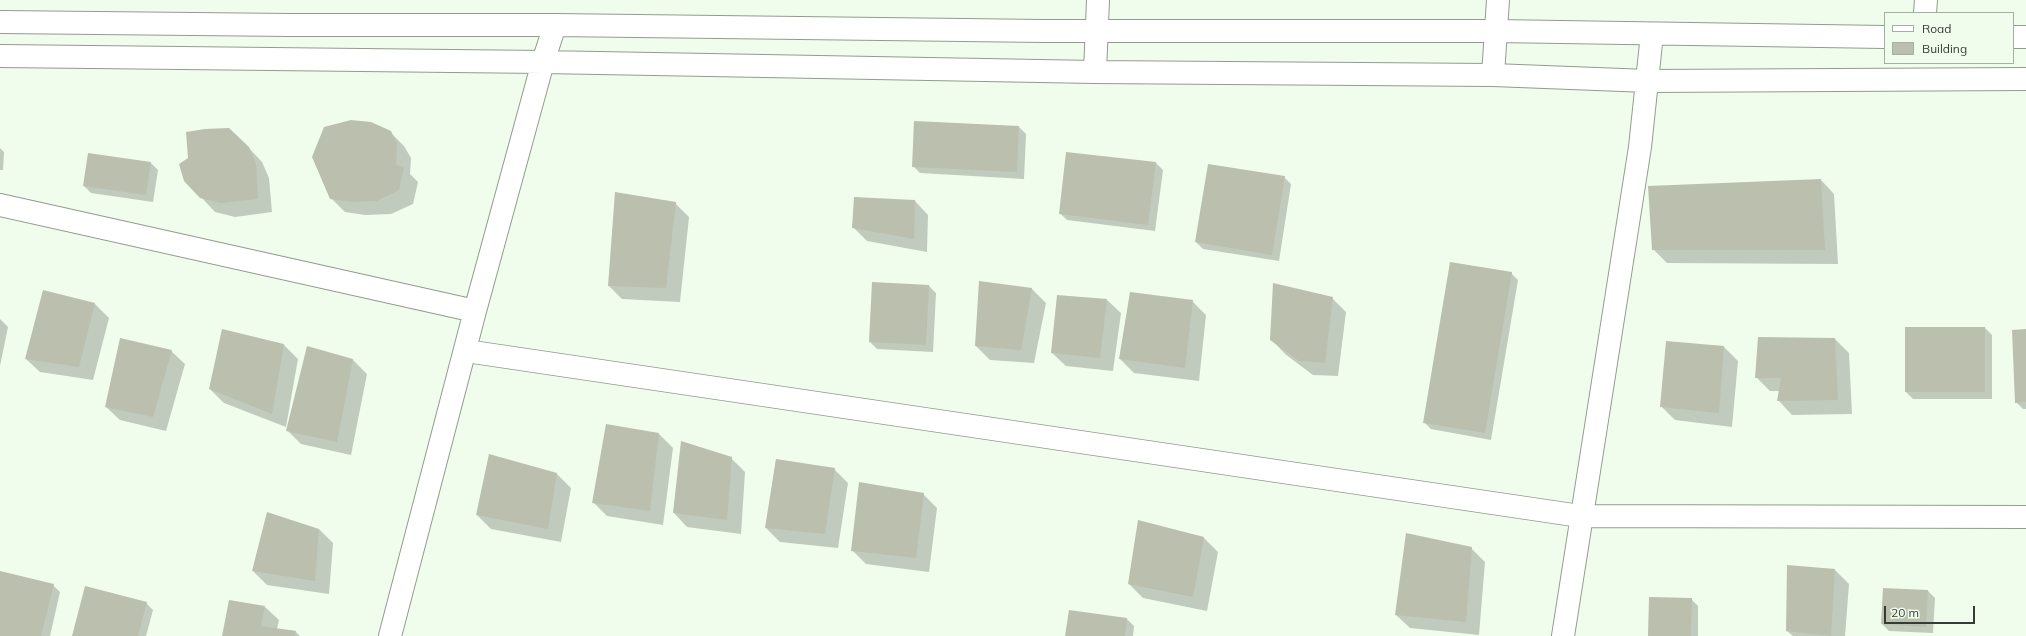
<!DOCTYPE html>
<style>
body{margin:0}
#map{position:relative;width:2026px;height:636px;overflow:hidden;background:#f0fded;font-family:Mulish,sans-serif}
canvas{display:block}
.legend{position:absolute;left:1884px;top:12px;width:130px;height:52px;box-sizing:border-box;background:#f0fded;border:1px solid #a6afa3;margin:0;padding:5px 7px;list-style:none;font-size:12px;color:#373b35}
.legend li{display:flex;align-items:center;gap:8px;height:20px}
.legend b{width:20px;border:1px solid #a6afa3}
.scale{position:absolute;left:1884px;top:606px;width:91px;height:18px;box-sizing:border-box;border:2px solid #373b35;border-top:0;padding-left:5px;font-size:12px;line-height:14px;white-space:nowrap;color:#373b35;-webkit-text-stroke:3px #f0fded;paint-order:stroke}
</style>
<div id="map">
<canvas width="2026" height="636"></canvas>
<ul class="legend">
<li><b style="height:5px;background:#fff"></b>Road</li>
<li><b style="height:11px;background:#babfae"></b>Building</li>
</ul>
<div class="scale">20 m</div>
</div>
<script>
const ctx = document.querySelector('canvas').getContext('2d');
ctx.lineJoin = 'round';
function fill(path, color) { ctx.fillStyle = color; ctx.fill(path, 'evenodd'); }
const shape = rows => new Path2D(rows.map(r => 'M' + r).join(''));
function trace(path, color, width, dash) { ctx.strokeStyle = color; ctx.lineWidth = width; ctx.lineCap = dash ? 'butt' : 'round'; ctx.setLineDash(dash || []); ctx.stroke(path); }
fill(shape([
 [1019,127,1026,134,1024,179,920,173,913,166],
 [390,132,404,146,411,158,410,174,418,182,413,204,391,214,365,215,345,212,331,198],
 [248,147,262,162,269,178,272,212,235,217,215,212,201,197],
 [0,148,4,152,3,170,0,170],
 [151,163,158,170,153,202,91,193,84,186],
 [1156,163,1163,170,1155,231,1067,220,1060,213],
 [1284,177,1291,184,1279,261,1203,249,1196,242],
 [1821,180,1834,194,1838,264,1667,263,1653,249],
 [915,201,928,215,927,252,867,241,853,227],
 [675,203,689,217,680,302,622,299,609,286],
 [1511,273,1518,280,1491,440,1431,429,1424,422],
 [980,282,1032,289,1046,303,1034,363,990,360,976,346],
 [873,284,929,286,936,293,933,352,877,349,870,342],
 [43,292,95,304,109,318,93,380,40,372,26,359],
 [1131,293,1192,301,1206,315,1199,381,1134,373,1120,359],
 [1332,298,1346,312,1338,376,1313,375,1285,354,1271,339],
 [1107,300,1121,313,1113,371,1066,366,1052,353],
 [0,319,8,327,0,366],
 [1985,328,1992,335,1992,399,1913,399,1906,392],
 [2026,330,2026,409,2023,409,2016,402],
 [1835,339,1849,353,1852,414,1792,415,1779,401,1780,391,1770,391,1756,377],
 [284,345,298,359,286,427,224,403,210,389],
 [308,347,353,360,367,374,351,455,301,444,287,430],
 [1724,347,1738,361,1732,427,1675,420,1661,406],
 [171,351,185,364,166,431,120,420,106,407],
 [607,425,659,434,673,448,663,525,607,516,593,502],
 [731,458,745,472,741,534,687,527,674,513],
 [776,460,834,469,848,483,838,548,780,542,766,528],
 [557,474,571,488,561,542,491,529,477,515],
 [923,494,937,508,929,572,866,564,852,550],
 [319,529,333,543,329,594,267,585,253,571],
 [1204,538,1218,552,1207,611,1143,598,1129,584],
 [1471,548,1485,562,1479,635,1410,628,1396,615],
 [1835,570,1849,584,1845,636,1793,636,1787,631],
 [0,572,53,585,60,592,50,636,0,636],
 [1928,591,1935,598,1933,633,1889,631,1882,624],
 [1691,599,1698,606,1698,636,1649,636],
 [146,603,153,610,146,636,73,636],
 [265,607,279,620,277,629,295,631,300,636,223,636],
 [1070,611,1127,619,1134,626,1133,636,1066,636]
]), '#0003');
fill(shape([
 [351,120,371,122,391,131,397,143,396,165,404,167,399,190,377,201,351,202,330,199,312,157,324,127],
 [914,121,1019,126,1017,172,912,167],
 [229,128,249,147,256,164,258,199,221,203,200,198,184,181,179,164,188,158,186,132,205,129],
 [1066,152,1156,162,1148,225,1059,214],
 [88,153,151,162,146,195,83,186],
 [1208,164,1285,176,1272,255,1195,242],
 [1821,179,1825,250,1652,250,1648,186],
 [615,192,676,202,666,288,608,286],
 [854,197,915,200,914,239,852,228],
 [1450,262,1512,272,1485,433,1423,423],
 [979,281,1032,288,1021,350,975,346],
 [872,282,929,285,926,345,869,342],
 [1273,283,1333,297,1325,363,1299,361,1270,340],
 [43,290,95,303,79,367,25,359],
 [1130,292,1193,300,1185,368,1119,359],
 [1057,295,1107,299,1100,358,1051,353],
 [1905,327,1985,327,1985,392,1905,392],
 [222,329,284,344,272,414,209,389],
 [2026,329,2026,402,2015,403,2012,330],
 [1758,337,1835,338,1838,400,1777,401,1781,378,1755,378],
 [120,338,172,350,153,417,105,407],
 [1666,341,1724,346,1719,413,1660,407],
 [307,346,353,359,337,442,286,431],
 [606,424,659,433,650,511,592,503],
 [681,441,732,457,727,520,673,513],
 [489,454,557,473,548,529,476,515],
 [776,459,835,468,825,534,765,528],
 [859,482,924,493,916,558,851,551],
 [267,512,319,529,315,581,252,571],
 [1138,520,1204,537,1193,597,1128,584],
 [1406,533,1472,547,1466,622,1395,615],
 [1787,565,1835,569,1831,636,1786,631],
 [0,571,54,584,41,636,0,636],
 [85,586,147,602,138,636,72,636],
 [1883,588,1928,590,1926,627,1881,624],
 [1649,597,1692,598,1691,636,1648,636],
 [229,600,265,606,261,626,296,631,295,636,222,636],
 [1069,610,1127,618,1125,636,1065,636]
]), '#babfae');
const minor = shape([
 [1925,13,1926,0],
 [0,22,290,25,555,25,1044,31,1496,31,1885,37],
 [2013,37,2026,37],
 [0,56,543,62,1095,72,1493,75,1648,81,2026,79],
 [1095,72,1098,0],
 [1493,75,1498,0],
 [0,205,475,311],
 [466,351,1580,516,2026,517],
 [390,636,475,311,543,62,555,25],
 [1563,636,1640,147,1652,34]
]);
trace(minor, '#919c8e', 24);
trace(minor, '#fff', 22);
</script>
